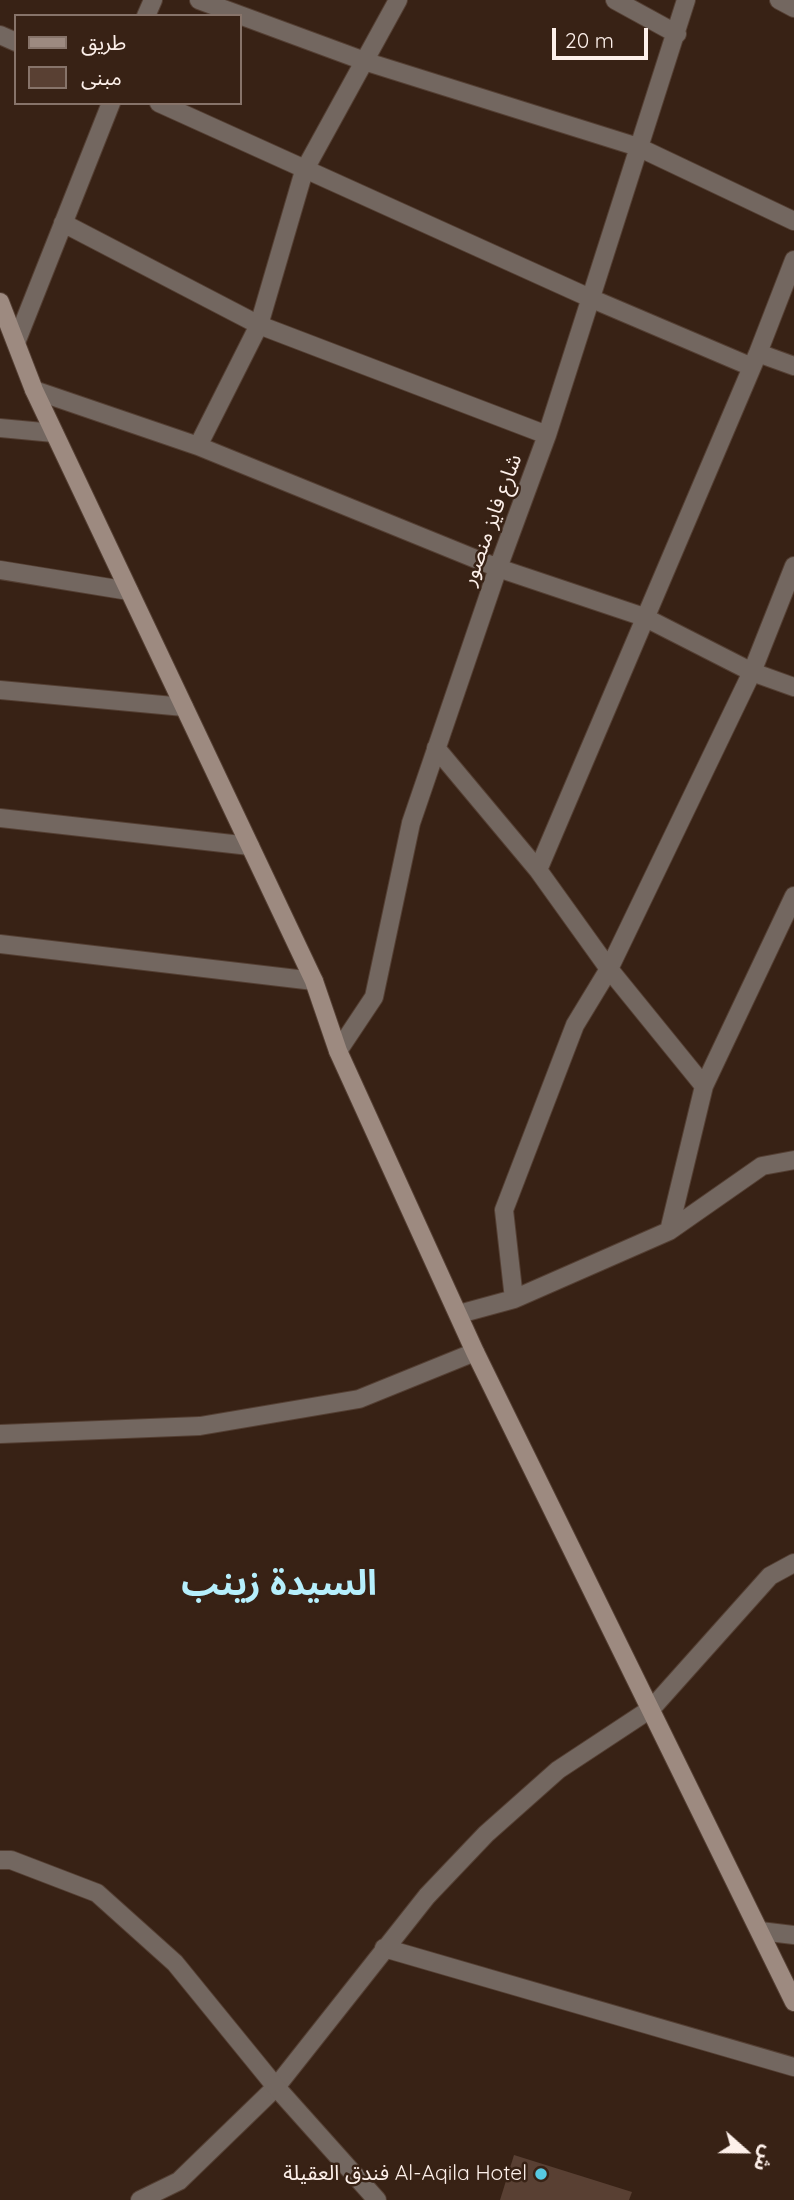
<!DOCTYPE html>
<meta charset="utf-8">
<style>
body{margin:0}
#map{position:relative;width:794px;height:2200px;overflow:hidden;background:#382215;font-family:Quicksand,"Noto Sans Arabic",sans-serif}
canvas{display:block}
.legend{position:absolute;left:14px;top:14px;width:228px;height:91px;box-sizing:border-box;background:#382215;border:2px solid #87746a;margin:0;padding:9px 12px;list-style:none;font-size:21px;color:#fdf0ea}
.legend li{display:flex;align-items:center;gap:14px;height:35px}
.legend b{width:35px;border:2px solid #87746a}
.north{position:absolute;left:710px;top:2116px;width:70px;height:70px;-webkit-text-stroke:5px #382215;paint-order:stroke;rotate:111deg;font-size:19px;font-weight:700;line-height:28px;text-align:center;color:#fdf0ea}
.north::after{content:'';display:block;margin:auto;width:24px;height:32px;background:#fdf0ea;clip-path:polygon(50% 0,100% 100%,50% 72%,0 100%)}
.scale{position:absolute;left:552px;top:28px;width:96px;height:32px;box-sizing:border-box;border:4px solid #fdf0ea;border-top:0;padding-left:9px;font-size:21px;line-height:24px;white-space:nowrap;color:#fdf0ea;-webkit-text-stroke:5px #382215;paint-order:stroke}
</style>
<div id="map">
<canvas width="794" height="2200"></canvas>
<ul class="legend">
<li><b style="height:9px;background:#9d8a80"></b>طريق</li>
<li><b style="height:19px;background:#594033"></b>مبنى</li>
</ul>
<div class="north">ش</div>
<div class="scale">20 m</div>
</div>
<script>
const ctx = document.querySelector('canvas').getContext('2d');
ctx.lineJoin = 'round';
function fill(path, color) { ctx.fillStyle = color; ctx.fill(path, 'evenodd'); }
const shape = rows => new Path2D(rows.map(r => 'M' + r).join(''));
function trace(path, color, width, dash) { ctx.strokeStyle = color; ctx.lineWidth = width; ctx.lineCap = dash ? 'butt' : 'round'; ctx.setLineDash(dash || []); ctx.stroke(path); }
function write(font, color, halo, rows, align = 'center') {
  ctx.font = font + ' Quicksand,"Noto Sans Arabic",sans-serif'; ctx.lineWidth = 5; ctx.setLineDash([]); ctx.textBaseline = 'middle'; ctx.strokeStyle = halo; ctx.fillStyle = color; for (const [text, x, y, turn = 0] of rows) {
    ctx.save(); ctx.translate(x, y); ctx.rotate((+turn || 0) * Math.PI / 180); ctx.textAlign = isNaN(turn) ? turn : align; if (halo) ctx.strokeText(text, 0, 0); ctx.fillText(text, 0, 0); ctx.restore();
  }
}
fill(shape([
 [514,2155,632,2192,629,2200,500,2200]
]), '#594033');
const minor = shape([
 [199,0,367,62,638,147,794,221],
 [615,0,677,34],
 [779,0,794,8],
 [146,16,153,0],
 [0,35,16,42],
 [159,103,590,298,752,367],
 [63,223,259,325,547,435],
 [17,340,111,103],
 [758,353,794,366],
 [34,390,198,446,498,568,644,617,752,672,794,687],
 [0,428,54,433],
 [198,446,259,325,304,171,398,0],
 [0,570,129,591],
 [0,690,184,707],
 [436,748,538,870,609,969,704,1086],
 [0,818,250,846],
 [538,870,758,353,794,260],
 [0,944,314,981],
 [338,1051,374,997,411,823,498,568,547,435,686,0],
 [669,1231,704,1086,794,896],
 [514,1299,504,1210,575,1025,609,969,752,672,794,566],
 [459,1314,514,1299,669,1231,762,1166,794,1160],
 [0,1434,200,1426,359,1399,475,1352],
 [760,1931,794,1935],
 [384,1948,794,2067],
 [140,2200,179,2181,276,2087,427,1896,486,1834,558,1770,652,1708,770,1576,794,1563]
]);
const tertiary = shape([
 [0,1860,11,1860,97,1893,175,1963,276,2087,377,2200]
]);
const secondary = shape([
 [0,302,34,390,314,981,338,1051,475,1352,794,2002]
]);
trace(minor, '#543f33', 20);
trace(tertiary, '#543f33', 20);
trace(secondary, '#543f33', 20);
trace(minor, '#736760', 18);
trace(tertiary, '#736760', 18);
trace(secondary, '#9d8a80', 18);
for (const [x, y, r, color] of [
 [541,2174,7,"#57c9e1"]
]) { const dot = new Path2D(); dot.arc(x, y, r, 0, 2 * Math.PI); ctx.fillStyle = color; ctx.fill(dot); trace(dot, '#382215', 2.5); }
write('21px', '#fdf0ea', '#382215', [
 ["شارع فايز منصور",492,520,-70]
]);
write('21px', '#fdf0ea', '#382215', [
 ["فندق العقيلة Al-Aqila Hotel",527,2174]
], 'right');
write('bold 35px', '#b6effc', '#382215', [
 ["السيدة زينب",279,1584]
]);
</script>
